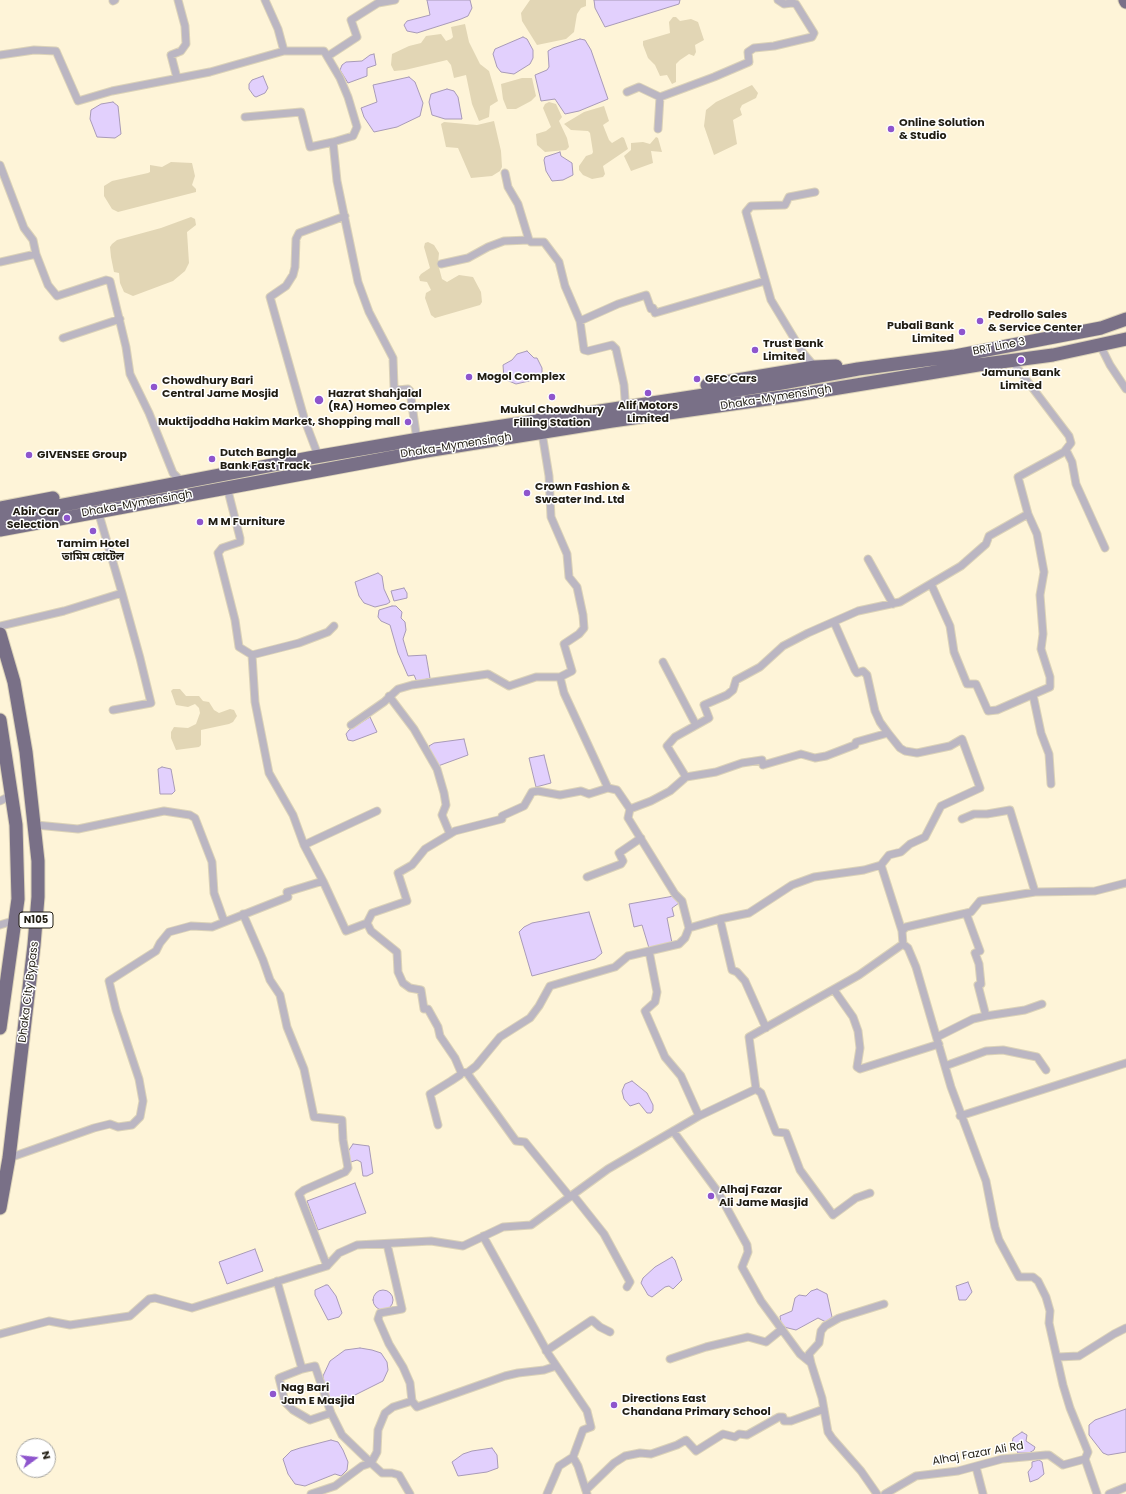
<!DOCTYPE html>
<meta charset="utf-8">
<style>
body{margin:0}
#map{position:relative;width:1126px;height:1494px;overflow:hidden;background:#fef4d8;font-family:Poppins,sans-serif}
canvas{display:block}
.north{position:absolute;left:16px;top:1438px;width:40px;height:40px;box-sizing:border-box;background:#fff;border:1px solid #a6a5a1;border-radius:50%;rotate:75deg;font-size:11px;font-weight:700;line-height:16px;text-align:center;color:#211d13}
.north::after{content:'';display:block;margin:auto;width:14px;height:18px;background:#8e55cd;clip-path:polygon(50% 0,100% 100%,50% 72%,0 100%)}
</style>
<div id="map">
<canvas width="1126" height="1494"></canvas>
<div class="north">N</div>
</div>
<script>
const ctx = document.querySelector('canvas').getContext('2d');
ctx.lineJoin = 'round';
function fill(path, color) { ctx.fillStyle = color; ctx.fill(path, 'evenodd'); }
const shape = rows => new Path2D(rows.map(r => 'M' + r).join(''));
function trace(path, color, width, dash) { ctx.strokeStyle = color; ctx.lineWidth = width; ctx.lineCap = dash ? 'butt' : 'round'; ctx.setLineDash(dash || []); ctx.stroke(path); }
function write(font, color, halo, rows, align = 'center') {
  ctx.font = font + ' Poppins,"Noto Sans Bengali",sans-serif'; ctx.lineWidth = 3; ctx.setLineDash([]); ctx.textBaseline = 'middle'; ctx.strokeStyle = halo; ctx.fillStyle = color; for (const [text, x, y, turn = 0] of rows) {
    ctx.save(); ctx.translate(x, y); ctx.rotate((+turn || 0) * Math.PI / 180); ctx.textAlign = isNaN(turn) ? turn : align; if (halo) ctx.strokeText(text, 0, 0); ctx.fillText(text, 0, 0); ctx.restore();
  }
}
fill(shape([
 [530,0,586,0,586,6,581,8,577,14,574,32,566,39,537,45,522,21,521,13],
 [673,17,676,17,680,21,691,19,698,22,704,40,695,45,696,52,694,56,689,54,680,60,676,64,676,82,672,84,667,75,660,76,655,65,648,58,643,45,643,41,670,33,669,22],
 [465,24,469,42,480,64,489,71,498,101,490,106,489,117,479,121,472,104,466,75,454,78,451,65,447,60,405,70,394,71,391,65,392,54,409,46,421,43,426,36,441,34,446,41,451,39,453,37,451,27],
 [522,78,532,78,536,96,531,101,516,109,507,109,503,99,501,84],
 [752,85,758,93,756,98,742,105,740,109,742,115,733,120,737,144,714,155,704,126,706,110,716,102],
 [549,102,556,104,562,117,559,121,567,138,569,147,566,150,545,152,537,145,536,134,546,131,551,127,543,108,545,104],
 [604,106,609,121,603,125,609,140,612,143,622,137,624,138,628,149,603,166,605,174,603,177,592,179,583,175,579,170,579,166,586,156,592,154,593,152,590,133,588,131,571,130,564,124,584,112],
 [494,121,501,151,502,167,500,171,492,176,471,178,458,148,446,147,441,124,444,122,477,125],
 [656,137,658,138,662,152,651,151,653,163,631,171,624,156,631,150,631,143,643,142,650,144],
 [171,162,192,163,195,176,192,185,196,189,196,192,118,212,112,209,104,196,104,186,112,181,148,173,150,172,150,165,162,167],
 [191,217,195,219,196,225,187,232,189,263,185,271,173,281,133,296,124,292,120,283,119,273,114,272,111,257,110,247,112,244,117,240,161,228],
 [428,242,434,245,439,253,438,264,442,279,447,282,459,275,473,277,481,292,482,302,480,305,435,318,431,315,425,298,426,293,431,290,427,282,420,281,419,277,421,274,430,268,424,247,425,243],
 [173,689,180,689,186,696,199,696,203,701,209,702,214,710,219,713,230,709,234,710,237,716,233,722,229,724,201,730,201,745,199,747,176,750,171,738,171,732,174,727,188,728,196,724,200,713,199,708,195,704,188,707,176,705,171,691]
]), '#e2d6b5');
const water = shape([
 [427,0,470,0,472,8,468,16,461,19,417,33,407,31,404,25,407,21,430,15,427,0],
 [594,0,680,0,679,4,605,27,595,8,594,0],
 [523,37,527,39,533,50,533,58,530,64,514,74,501,72,497,67,493,54,495,49,523,37],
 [580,39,585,40,591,50,608,99,579,111,565,114,555,99,541,101,535,75,547,70,549,67,548,51,553,48,580,39],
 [374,54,376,65,367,68,367,76,348,83,340,70,342,65,346,62,362,61,370,55,374,54],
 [263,76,268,88,265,93,256,97,254,96,249,89,249,84,252,80,263,76],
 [409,77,415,82,423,103,420,116,397,127,374,132,364,117,361,108,377,102,373,85,409,77],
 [447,89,454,91,458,97,462,119,445,119,432,115,429,102,431,94,447,89],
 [113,102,118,106,121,134,115,138,97,137,90,119,91,110,101,104,113,102],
 [560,152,561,156,572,163,573,175,563,180,552,181,546,171,544,160,545,157,560,152],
 [527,351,534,358,537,358,542,368,542,372,538,379,516,384,504,379,503,365,512,360,517,354,527,351],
 [378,573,382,576,384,589,390,602,387,604,375,607,364,603,359,596,355,582,378,573],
 [404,588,407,593,407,598,394,601,391,591,404,588],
 [392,606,396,606,402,612,401,618,405,622,406,630,403,639,408,656,426,655,430,678,417,682,414,675,408,676,398,653,390,625,381,621,378,617,379,610,392,606],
 [370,717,377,732,353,741,348,740,346,734,349,730,370,717],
 [464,739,468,755,438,766,429,751,429,746,434,743,464,739],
 [544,755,551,783,536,787,529,758,544,755],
 [162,767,171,769,175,791,172,794,160,794,158,769,162,767],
 [674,896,679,903,672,908,674,916,667,918,672,943,649,948,642,925,634,927,629,904,674,896],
 [589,912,602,953,595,959,532,976,519,932,524,927,532,923,589,912],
 [632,1081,647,1093,653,1105,653,1110,651,1113,647,1113,639,1103,630,1106,624,1099,622,1091,625,1084,632,1081],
 [353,1144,369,1146,373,1173,367,1176,363,1176,361,1162,357,1160,351,1162,347,1153,353,1144],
 [355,1183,366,1213,318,1230,307,1201,355,1183],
 [255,1249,263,1271,227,1284,219,1262,255,1249],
 [672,1257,675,1260,682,1280,673,1289,669,1286,665,1287,652,1297,648,1295,641,1283,643,1278,655,1267,672,1257],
 [968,1282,972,1292,966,1300,959,1300,956,1286,968,1282],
 [326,1285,328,1285,336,1296,342,1313,339,1317,328,1320,315,1295,315,1290,326,1285],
 [817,1289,827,1294,832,1317,826,1322,818,1318,796,1330,784,1327,781,1323,780,1316,792,1311,795,1298,799,1295,806,1296,811,1291,817,1289],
 '373 1300a10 10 0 1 1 20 0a10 10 0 1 1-20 0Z',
 [360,1348,372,1350,381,1353,387,1362,388,1370,383,1381,351,1397,340,1401,330,1401,325,1391,323,1376,330,1361,345,1350,360,1348],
 [1126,1409,1126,1452,1108,1455,1103,1453,1089,1435,1089,1425,1095,1420,1126,1409],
 [1022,1432,1027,1435,1026,1441,1035,1447,1034,1450,1029,1453,1018,1453,1012,1444,1013,1438,1022,1432],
 [331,1440,338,1442,343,1450,348,1462,347,1470,341,1476,335,1474,305,1486,295,1484,288,1474,283,1459,291,1451,300,1448,331,1440],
 [492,1448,497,1455,498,1468,487,1472,458,1476,452,1462,463,1454,472,1451,492,1448],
 [1039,1460,1042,1462,1044,1474,1038,1479,1030,1482,1028,1472,1032,1467,1032,1462,1039,1460]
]);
fill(water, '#e2d0fd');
trace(water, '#a89ab7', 1);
const street = shape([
 [265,0,278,29,284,51],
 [113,1,115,0],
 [0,55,34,50,56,51,78,101,112,91,210,72,284,51,324,51,340,78,348,97,357,127,353,136,333,142,337,181,358,282,369,312,393,358,394,387,397,390,408,389,410,391,416,433],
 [328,56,357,37,351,20,378,3,395,0],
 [177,78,171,55,181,51,186,44,185,26,178,0],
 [627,92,639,87,660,97,714,77,749,62,748,52,754,48,774,46,812,37,814,33,796,4,792,3,784,4,778,0],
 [245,117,301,112,310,147,333,142],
 [658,129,660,97],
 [0,165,24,228,33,240,36,254,0,262],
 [505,173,508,187,518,204,529,240,531,242,544,242,559,262,565,286,580,321,584,350,588,351,612,345,616,349,624,385,625,399],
 [815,192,789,197,785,205,751,206,746,212,771,300,803,353,815,367],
 [36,254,48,285,57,296,106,280,110,281,126,347,130,374,149,413,173,473,178,478],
 [441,264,468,258,488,247,504,241,529,240],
 [580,321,618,304,646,295,651,309,653,308,655,313,765,281],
 [63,338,120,319],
 [1100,345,1110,365,1126,389],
 [316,450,305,421,270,297,286,286,293,275,295,267,296,239,299,233,345,216],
 [1066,450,1072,462,1076,484,1105,548],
 [227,487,240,538,240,542,222,548,218,553,235,620,239,647,252,655,255,702,269,773,293,815,304,845,323,881,346,931,367,923,372,913,407,901,398,873,412,865,425,849,455,831,502,819,502,816,524,806,532,792,538,791,560,795,581,791,589,794,608,788],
 [868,559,893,604],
 [931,584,950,626,954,652,967,684,976,684,988,711,997,710,1050,687,1050,677,1041,649,1043,634,1040,595,1044,572,1037,534,1028,514],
 [834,622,855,670,857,673,863,671,867,675,875,711,880,722,888,733],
 [0,626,64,611,122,593,98,511],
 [252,655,299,643,328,632,334,626],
 [663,662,696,725],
 [1033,695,1041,733,1049,754,1051,784],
 [389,696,414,729,437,769,444,793,446,805,442,815,450,834],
 [113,710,151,703,140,658,122,593],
 [351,725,384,702,398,689,412,685,488,674,509,686,536,677,560,677],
 [686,777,667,746,675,737,709,718,704,705,727,695,733,690,736,680,760,667,783,646,808,633,858,611,900,602,961,566,986,544,989,536,1028,514,1018,477,1064,452,1071,443,1069,436,1012,361],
 [0,801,12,795],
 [630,809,651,801,670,791,686,777,716,772,742,763,762,760,763,765,801,754,815,758,826,756,852,746,855,745,856,742,888,733,900,748,905,751,917,753,950,746,962,739,980,788,941,806,925,837,910,844,901,852,889,855,881,865,864,870,814,877,792,885,749,913,720,919],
 [962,819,974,814,987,814,1010,810,1035,892],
 [36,825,78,829,164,811,190,815,195,818,212,862,214,893,224,921],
 [304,845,377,811],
 [881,865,902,931],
 [587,877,621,864,623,861,619,853,641,838],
 [966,913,980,951,975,953,979,964,981,984,978,985,986,1016,1025,1010,1042,1004],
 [243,914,263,960,270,980,280,995,287,1027,304,1069,314,1117,342,1120,343,1140,348,1168,345,1172,304,1190,299,1194,327,1266],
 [367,923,371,931,397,952,398,972,403,983,410,988,421,990,424,1009,428,1009,438,1027,440,1036,455,1058,461,1072,467,1073,516,1141,525,1142,570,1197],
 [0,925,16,920],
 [689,928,720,919,732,970,737,972,745,981,766,1028],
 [903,944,908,948,916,967,951,1087,986,1181,995,1227,999,1240,1019,1277,1033,1277,1038,1281,1046,1297,1050,1311,1049,1323,1063,1385,1070,1408,1088,1452,1085,1459],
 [834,990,853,1017,858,1031,860,1048,857,1067,860,1069,939,1044],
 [937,1037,973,1019,986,1016],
 [945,1066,986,1051,1003,1050,1037,1057,1046,1070],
 [467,1073,476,1066,500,1037,530,1018,539,1006,550,986,615,967,628,956,679,944,685,938,689,928,682,901,675,894,628,818,630,809,617,790,608,788,564,693,560,677,572,671,564,644,579,634,584,628,583,615,577,587,569,577,567,554,551,517,549,476,542,433],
 [756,1089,761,1093,776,1132,786,1133,800,1170,833,1215,856,1198,870,1193],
 [699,1116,756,1089,749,1037,859,975,903,944,902,931,906,927,971,912,980,901,1035,892,1095,891,1126,883],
 [960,1116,1126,1063],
 [438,1125,430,1094,451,1081,460,1075,461,1072],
 [673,1131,718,1192,747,1245,748,1252,742,1267,761,1301,800,1354,811,1363,822,1398,828,1432,832,1438,861,1471,877,1494],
 [9,1158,94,1128,110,1124,118,1127,132,1125,140,1117,143,1101,139,1079,116,1010,109,981,156,951,160,943,169,932,191,926,212,927,288,897,287,892,323,881],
 [573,1195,604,1234,630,1282,627,1287],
 [483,1236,549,1355,587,1411,591,1427,583,1430,573,1457,559,1466,547,1494],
 [387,1244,402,1309,380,1313,378,1319,389,1344,403,1367,410,1383,412,1401,417,1407,505,1376,518,1373,544,1370,556,1366],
 [277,1281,302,1369,315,1366,331,1413,342,1435,371,1463,377,1452,378,1430,385,1413,393,1407,412,1401],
 [0,1334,49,1321,70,1325,130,1316,149,1299,155,1298,192,1308,327,1266,339,1253,357,1245,431,1241,463,1246,503,1227,531,1225,608,1169,699,1116,681,1076,665,1057,645,1011,655,1002,657,992,649,951],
 [546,1351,592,1320,600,1327,610,1332],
 [1058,1357,1079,1356,1114,1334,1126,1328],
 [670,1359,706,1347,748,1337,766,1342,782,1329],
 [811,1363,809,1354,819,1343,821,1331,825,1326,839,1318,884,1304],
 [302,1369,279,1378,285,1402,293,1410,310,1420,331,1413],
 [573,1457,578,1466,587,1494],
 [976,1467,983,1494],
 [586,1490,614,1463,625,1456,640,1453,651,1454,677,1445,686,1440,696,1451,723,1434,735,1437,739,1434,747,1435,779,1417,783,1417,784,1421,791,1421,824,1409],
 [311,1494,335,1486,362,1466,371,1463,382,1473,392,1473,399,1475,410,1494],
 [885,1494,916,1476,958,1471,1002,1459,1046,1455,1049,1455,1063,1465,1085,1459,1097,1494],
 [1109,1494,1126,1487]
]);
const highway = shape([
 [1125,0,1126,2],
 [707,385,815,367,836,366],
 [0,508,53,498],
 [0,517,309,458,425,438,782,383,858,369,955,356,1101,328,1126,319],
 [0,530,426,451,612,421,796,395,978,365,1053,355,1126,339],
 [0,634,14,682,26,752,38,861,38,897,34,945,9,1158,0,1208],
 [0,720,16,825,18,899,0,1028]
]);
trace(street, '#dbd2b8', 9);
trace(highway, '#dbd2b8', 15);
trace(street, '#bbb6c2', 7);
trace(highway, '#797087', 13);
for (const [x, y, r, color] of [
 [891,129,4,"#8e55cd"],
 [980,321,4,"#8e55cd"],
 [962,332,4,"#8e55cd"],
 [755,350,4,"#8e55cd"],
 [1021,360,4,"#8e55cd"],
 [469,377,4,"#8e55cd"],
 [697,379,4,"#8e55cd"],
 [154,387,4,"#8e55cd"],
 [648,393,4,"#8e55cd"],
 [552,397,4,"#8e55cd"],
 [319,400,5,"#8e55cd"],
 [408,422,4,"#8e55cd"],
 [29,455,4,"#8e55cd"],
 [212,459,4,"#8e55cd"],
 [527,493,4,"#8e55cd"],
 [67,518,4,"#8e55cd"],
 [200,522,4,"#8e55cd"],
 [93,531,4,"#8e55cd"],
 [711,1196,4,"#8e55cd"],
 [273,1394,4,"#8e55cd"],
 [614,1405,4,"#8e55cd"]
]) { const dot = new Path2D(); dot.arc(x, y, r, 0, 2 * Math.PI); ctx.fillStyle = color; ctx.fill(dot); trace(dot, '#fff', 1.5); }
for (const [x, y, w] of [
 [36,920,34]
]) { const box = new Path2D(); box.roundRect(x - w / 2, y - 8, w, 16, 3); ctx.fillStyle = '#fff'; ctx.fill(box); trace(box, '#211d13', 1); }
write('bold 10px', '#211d13', null, [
 ["N105",36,920]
]);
write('bold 11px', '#211d13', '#fff', [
 ["Online Solution",899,123],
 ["& Studio",899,136],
 ["Pedrollo Sales",988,315],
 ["& Service Center",988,328],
 ["Pubali Bank",954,326,"right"],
 ["Limited",954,339,"right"],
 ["Trust Bank",763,344],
 ["Limited",763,357],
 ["Jamuna Bank",1021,373,"center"],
 ["Limited",1021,386,"center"],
 ["Mogol Complex",477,377],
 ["GFC Cars",705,379],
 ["Chowdhury Bari",162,381],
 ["Central Jame Mosjid",162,394],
 ["Hazrat Shahjalal",328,394],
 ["(RA) Homeo Complex",328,407],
 ["Alif Motors",648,406,"center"],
 ["Limited",648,419,"center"],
 ["Mukul Chowdhury",552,410,"center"],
 ["Filling Station",552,423,"center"],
 ["Muktijoddha Hakim Market, Shopping mall",400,422,"right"],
 ["Dutch Bangla",220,453],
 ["Bank Fast Track",220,466],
 ["GIVENSEE Group",37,455],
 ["Crown Fashion &",535,487],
 ["Sweater Ind. Ltd",535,500],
 ["Abir Car",59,512,"right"],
 ["Selection",59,525,"right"],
 ["M M Furniture",208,522],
 ["Tamim Hotel",93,544,"center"],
 ["তামিম হোটেল",93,557,"center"],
 ["Alhaj Fazar",719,1190],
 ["Ali Jame Masjid",719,1203],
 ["Nag Bari",281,1388],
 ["Jam E Masjid",281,1401],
 ["Directions East",622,1399],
 ["Chandana Primary School",622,1412]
], 'left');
write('11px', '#211d13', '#fff', [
 ["BRT Line 3",999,347,-11],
 ["Dhaka-Mymensingh",776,398,-9],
 ["Dhaka-Mymensingh",456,446,-9],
 ["Dhaka-Mymensingh",137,504,-10],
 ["Dhaka City Bypass",29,992,-83],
 ["Alhaj Fazar Ali Rd",978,1454,-10]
]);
</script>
